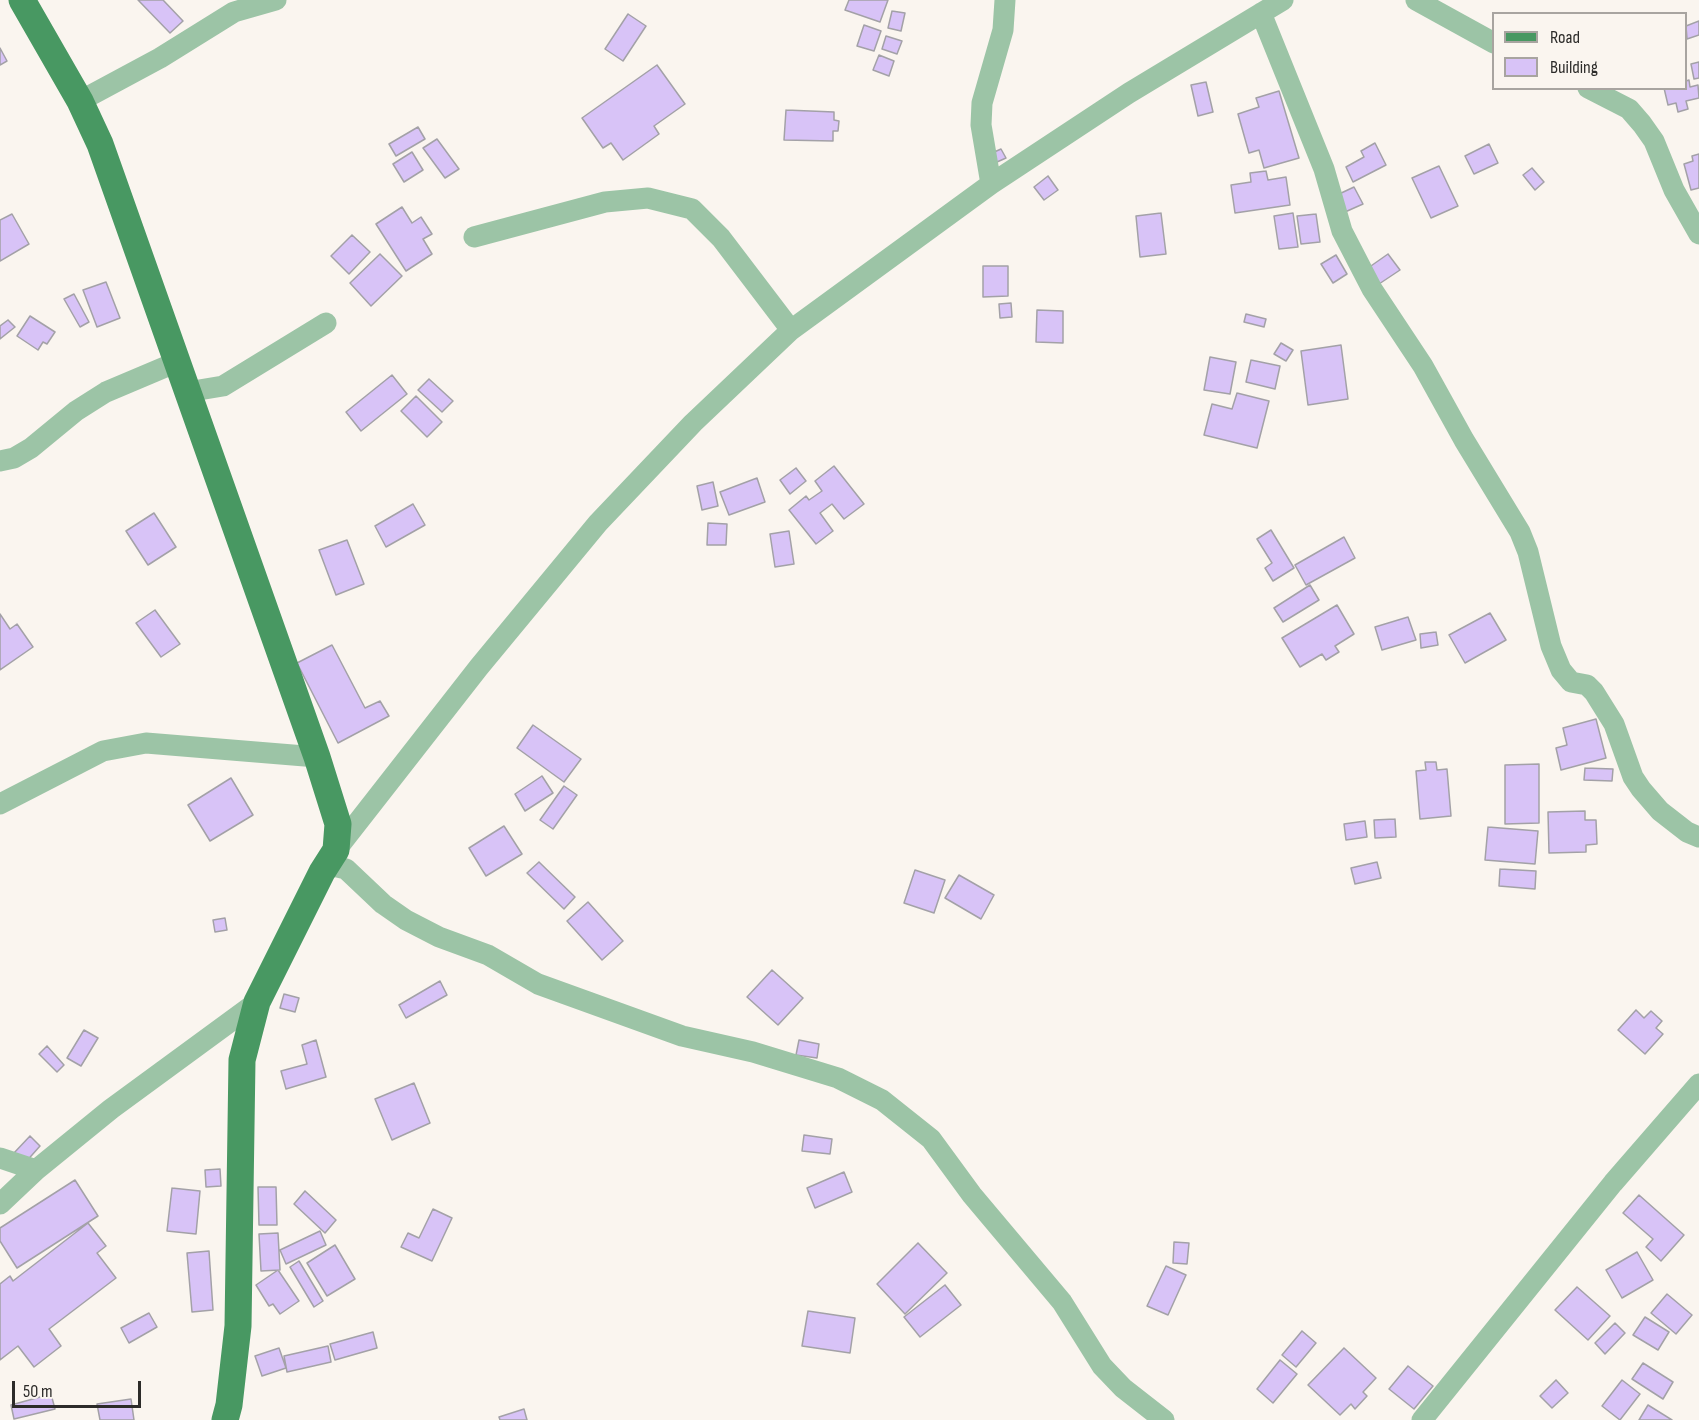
<!DOCTYPE html>
<style>
body{margin:0}
#map{position:relative;width:1699px;height:1420px;overflow:hidden;background:#faf5ef;font-family:"Sofia Sans Condensed",sans-serif}
canvas{display:block}
.legend{position:absolute;left:1492px;top:12px;width:195px;height:78px;box-sizing:border-box;background:#faf5ef;border:2px solid #a8a4a0;margin:0;padding:8px 10px;list-style:none;font-size:18px;color:#2c2b29}
.legend li{display:flex;align-items:center;gap:12px;height:30px}
.legend b{width:30px;border:2px solid #a8a4a0}
.scale{position:absolute;left:12px;top:1381px;width:129px;height:27px;box-sizing:border-box;border:3px solid #2c2b29;border-top:0;padding-left:8px;font-size:18px;line-height:21px;white-space:nowrap;color:#2c2b29;-webkit-text-stroke:4px #faf5ef;paint-order:stroke}
</style>
<div id="map">
<canvas width="1699" height="1420"></canvas>
<ul class="legend">
<li><b style="height:8px;background:#489862"></b>Road</li>
<li><b style="height:16px;background:#d8c3f7"></b>Building</li>
</ul>
<div class="scale">50 m</div>
</div>
<script>
const ctx = document.querySelector('canvas').getContext('2d');
ctx.lineJoin = 'round';
function fill(path, color) { ctx.fillStyle = color; ctx.fill(path, 'evenodd'); }
const shape = rows => new Path2D(rows.map(r => 'M' + r).join(''));
function trace(path, color, width, dash) { ctx.strokeStyle = color; ctx.lineWidth = width; ctx.lineCap = dash ? 'butt' : 'round'; ctx.setLineDash(dash || []); ctx.stroke(path); }
const building = shape([
 [138,0,163,0,183,21,170,33,138,0],
 [849,0,888,0,880,22,845,10,849,0],
 [892,11,905,13,901,31,888,28,892,11],
 [628,14,646,26,623,61,605,49,628,14],
 [1699,21,1699,35,1687,39,1686,26,1699,21],
 [864,25,881,31,874,51,857,46,864,25],
 [886,36,902,41,897,54,882,49,886,36],
 [0,48,7,61,0,65,0,48],
 [879,55,894,61,889,76,873,70,879,55],
 [1699,62,1699,78,1694,79,1691,64,1699,62],
 [657,65,685,104,654,126,659,134,623,160,611,143,603,148,582,118,657,65],
 [1689,80,1690,87,1698,85,1699,98,1686,101,1688,109,1678,112,1676,103,1668,105,1664,88,1686,88,1686,81,1689,80],
 [1206,82,1213,112,1198,116,1191,85,1206,82],
 [1279,91,1299,158,1264,168,1259,150,1249,153,1238,114,1259,107,1256,98,1279,91],
 [786,110,834,112,834,120,839,121,838,131,833,131,833,141,784,140,786,110],
 [418,127,425,139,396,156,389,144,418,127],
 [437,139,459,169,445,178,423,148,437,139],
 [1375,143,1386,165,1353,182,1346,167,1364,157,1361,151,1375,143],
 [1489,144,1498,163,1474,174,1465,156,1489,144],
 [1001,149,1006,158,997,162,992,153,1001,149],
 [412,152,423,170,404,182,393,164,412,152],
 [1699,154,1699,188,1691,190,1684,164,1693,161,1692,156,1699,154],
 [1439,166,1458,206,1431,218,1412,178,1439,166],
 [1532,168,1544,182,1535,190,1523,175,1532,168],
 [1266,171,1268,180,1286,177,1290,205,1235,213,1231,185,1251,182,1250,173,1266,171],
 [1048,176,1058,190,1044,200,1034,187,1048,176],
 [1354,187,1363,204,1345,212,1337,195,1354,187],
 [402,207,412,223,421,217,432,234,423,239,432,254,406,271,376,224,402,207],
 [1161,213,1166,254,1140,257,1136,216,1161,213],
 [1293,213,1298,247,1279,249,1274,216,1293,213],
 [12,214,29,244,0,261,0,220,12,214],
 [1316,214,1320,242,1301,244,1297,216,1316,214],
 [352,235,370,252,349,274,331,256,352,235],
 [380,254,402,276,371,306,350,283,380,254],
 [1388,254,1400,270,1379,284,1368,268,1388,254],
 [1336,255,1347,274,1333,283,1321,264,1336,255],
 [983,266,1008,266,1008,296,983,297,983,266],
 [106,282,120,318,97,327,83,290,106,282],
 [74,294,89,322,80,327,64,299,74,294],
 [1011,303,1012,317,1000,318,999,304,1011,303],
 [1037,310,1063,311,1063,343,1036,342,1037,310],
 [1246,314,1266,319,1264,327,1244,322,1246,314],
 [30,316,55,332,47,344,43,342,38,350,17,336,30,316],
 [8,320,15,327,0,339,0,326,8,320],
 [1281,343,1293,350,1286,361,1274,354,1281,343],
 [1341,345,1348,399,1308,405,1301,351,1341,345],
 [1210,357,1236,362,1230,394,1204,390,1210,357],
 [1251,360,1280,366,1275,389,1246,382,1251,360],
 [392,375,407,394,361,431,346,412,392,375],
 [429,379,453,401,442,412,418,390,429,379],
 [1237,393,1269,401,1257,448,1204,435,1212,404,1232,409,1237,393],
 [416,396,442,422,427,437,401,411,416,396],
 [834,466,864,504,844,519,832,504,820,513,833,531,816,544,789,510,806,496,809,500,822,491,815,481,834,466],
 [796,468,806,481,790,494,780,480,796,468],
 [757,478,765,502,729,515,720,492,757,478],
 [713,482,718,506,702,510,697,486,713,482],
 [413,504,425,525,386,547,375,526,413,504],
 [154,513,176,547,148,565,126,531,154,513],
 [708,523,727,524,726,545,707,545,708,523],
 [1271,530,1294,568,1273,581,1265,568,1272,563,1257,539,1271,530],
 [789,531,794,564,775,567,770,534,789,531],
 [1344,537,1355,558,1306,585,1295,565,1344,537],
 [347,540,364,584,336,595,319,550,347,540],
 [1310,585,1319,600,1283,622,1274,608,1310,585],
 [1337,605,1354,634,1335,646,1339,652,1326,660,1322,654,1300,667,1282,638,1337,605],
 [155,610,180,644,161,657,136,623,155,610],
 [1490,613,1506,640,1465,663,1449,635,1490,613],
 [0,614,10,629,17,624,33,647,0,670,0,614],
 [1408,617,1416,640,1382,650,1375,627,1408,617],
 [1436,632,1438,645,1421,648,1420,634,1436,632],
 [332,645,365,708,380,701,389,716,338,743,297,663,332,645],
 [1596,719,1606,758,1561,770,1556,748,1567,745,1563,728,1596,719],
 [533,725,581,759,564,782,517,748,533,725],
 [1425,762,1436,762,1437,770,1447,769,1451,816,1420,819,1416,771,1426,770,1425,762],
 [1539,764,1539,823,1505,824,1505,765,1539,764],
 [1585,768,1613,769,1612,781,1584,780,1585,768],
 [542,776,553,793,525,811,515,794,542,776],
 [231,778,253,815,210,841,188,805,231,778],
 [564,786,577,795,553,829,540,820,564,786],
 [1585,811,1585,820,1596,820,1597,844,1586,845,1586,852,1549,853,1548,812,1585,811],
 [1395,819,1396,837,1375,838,1374,820,1395,819],
 [1365,821,1367,837,1346,840,1344,824,1365,821],
 [504,826,522,854,486,876,469,848,504,826],
 [1488,827,1538,831,1535,864,1485,860,1488,827],
 [539,862,575,897,564,909,527,873,539,862],
 [1377,862,1381,878,1355,884,1351,868,1377,862],
 [1500,869,1536,871,1535,889,1499,886,1500,869],
 [915,870,945,880,934,913,904,903,915,870],
 [959,875,994,895,981,919,945,898,959,875],
 [588,902,623,941,602,960,567,921,588,902],
 [225,918,227,930,215,932,213,920,225,918],
 [772,970,803,998,778,1025,747,997,772,970],
 [440,981,447,995,406,1018,399,1005,440,981],
 [284,994,299,998,295,1012,280,1008,284,994],
 [1636,1010,1644,1018,1651,1011,1662,1021,1656,1028,1663,1034,1645,1054,1618,1030,1636,1010],
 [84,1030,98,1038,81,1066,67,1058,84,1030],
 [316,1040,326,1077,286,1089,281,1071,307,1064,302,1045,316,1040],
 [799,1040,819,1044,817,1058,796,1055,799,1040],
 [47,1046,64,1065,57,1072,39,1054,47,1046],
 [414,1083,430,1123,392,1140,375,1099,414,1083],
 [804,1135,832,1139,830,1154,802,1151,804,1135],
 [30,1136,40,1146,24,1164,13,1154,30,1136],
 [220,1169,221,1186,206,1187,205,1170,220,1169],
 [844,1172,852,1192,815,1208,807,1188,844,1172],
 [75,1180,98,1216,17,1268,0,1241,0,1228,75,1180],
 [258,1187,276,1187,277,1225,259,1225,258,1187],
 [172,1188,200,1191,196,1234,167,1231,172,1188],
 [305,1191,336,1220,325,1233,294,1204,305,1191],
 [1639,1195,1684,1235,1661,1261,1646,1247,1653,1239,1623,1213,1639,1195],
 [433,1209,452,1218,432,1261,401,1247,408,1233,419,1238,433,1209],
 [88,1223,106,1246,97,1253,116,1278,49,1329,61,1346,34,1367,18,1346,0,1360,0,1284,10,1276,13,1281,88,1223],
 [320,1231,326,1245,286,1264,280,1250,320,1231],
 [278,1233,280,1270,261,1271,259,1234,278,1233],
 [1174,1242,1189,1243,1187,1264,1173,1263,1174,1242],
 [918,1243,947,1273,905,1314,877,1284,918,1243],
 [335,1245,355,1279,327,1296,307,1263,335,1245],
 [209,1251,213,1310,192,1312,187,1253,209,1251],
 [1637,1252,1653,1280,1622,1298,1606,1270,1637,1252],
 [299,1261,323,1301,314,1307,290,1267,299,1261],
 [1166,1266,1186,1275,1168,1315,1147,1306,1166,1266],
 [278,1270,299,1301,280,1314,273,1304,269,1306,256,1285,278,1270],
 [945,1285,961,1305,920,1337,904,1317,945,1285],
 [1577,1287,1610,1316,1588,1340,1555,1310,1577,1287],
 [1667,1294,1692,1315,1676,1334,1651,1313,1667,1294],
 [808,1311,855,1318,850,1353,802,1346,808,1311],
 [149,1313,157,1327,129,1343,121,1328,149,1313],
 [1645,1317,1669,1332,1658,1350,1633,1335,1645,1317],
 [1615,1323,1625,1333,1605,1354,1595,1343,1615,1323],
 [1302,1331,1316,1343,1296,1367,1282,1355,1302,1331],
 [373,1332,377,1348,335,1360,330,1344,373,1332],
 [328,1346,331,1362,287,1372,284,1356,328,1346],
 [279,1348,286,1368,262,1376,255,1356,279,1348],
 [1344,1348,1376,1378,1363,1392,1367,1396,1355,1409,1351,1404,1340,1415,1308,1385,1344,1348],
 [1280,1360,1297,1374,1273,1403,1257,1389,1280,1360],
 [1643,1363,1673,1382,1663,1399,1632,1379,1643,1363],
 [1408,1366,1433,1386,1414,1409,1389,1389,1408,1366],
 [1556,1380,1568,1393,1552,1408,1540,1396,1556,1380],
 [1622,1380,1640,1394,1620,1420,1602,1406,1622,1380],
 [51,1394,55,1409,14,1419,11,1405,51,1394],
 [131,1399,134,1420,100,1420,97,1404,131,1399],
 [1648,1405,1672,1420,1639,1420,1648,1405],
 [524,1409,527,1420,500,1420,499,1417,524,1409]
]);
fill(building, '#d8c3f7');
trace(building, '#a3a1a7', 1.5);
trace(shape([
 [1416,0,1494,43],
 [1261,13,1324,169,1342,231,1372,289,1423,366,1464,440,1520,532,1528,552,1551,646,1561,670,1571,682,1587,685,1594,692,1614,724,1633,777,1641,789,1660,811,1687,832,1699,837],
 [1588,88,1629,109,1642,124,1654,141,1674,190,1699,234],
 [80,101,160,58,234,12,276,0],
 [991,184,981,125,982,103,1003,30,1005,0],
 [474,237,605,202,648,198,692,209,721,238,791,330],
 [187,392,223,386,326,323],
 [0,461,14,458,31,448,76,411,106,392,177,362],
 [0,804,103,751,146,743,317,757],
 [336,850,479,667,598,523,693,423,791,330,991,184,1129,93,1283,0],
 [322,872,333,866,346,869,383,904,406,920,439,937,488,955,538,984,682,1036,753,1052,838,1078,882,1100,931,1139,972,1195,1062,1302,1102,1366,1123,1388,1164,1420],
 [0,1158,36,1170],
 [0,1204,36,1170,111,1109,257,1002],
 [1422,1420,1613,1183,1699,1084]
]), '#9cc4a6', 21);
trace(shape([
 [22,0,80,101,100,144,317,757,338,824,336,850,322,872,257,1002,242,1060,238,1326,229,1405,225,1420]
]), '#489862', 27);
</script>
